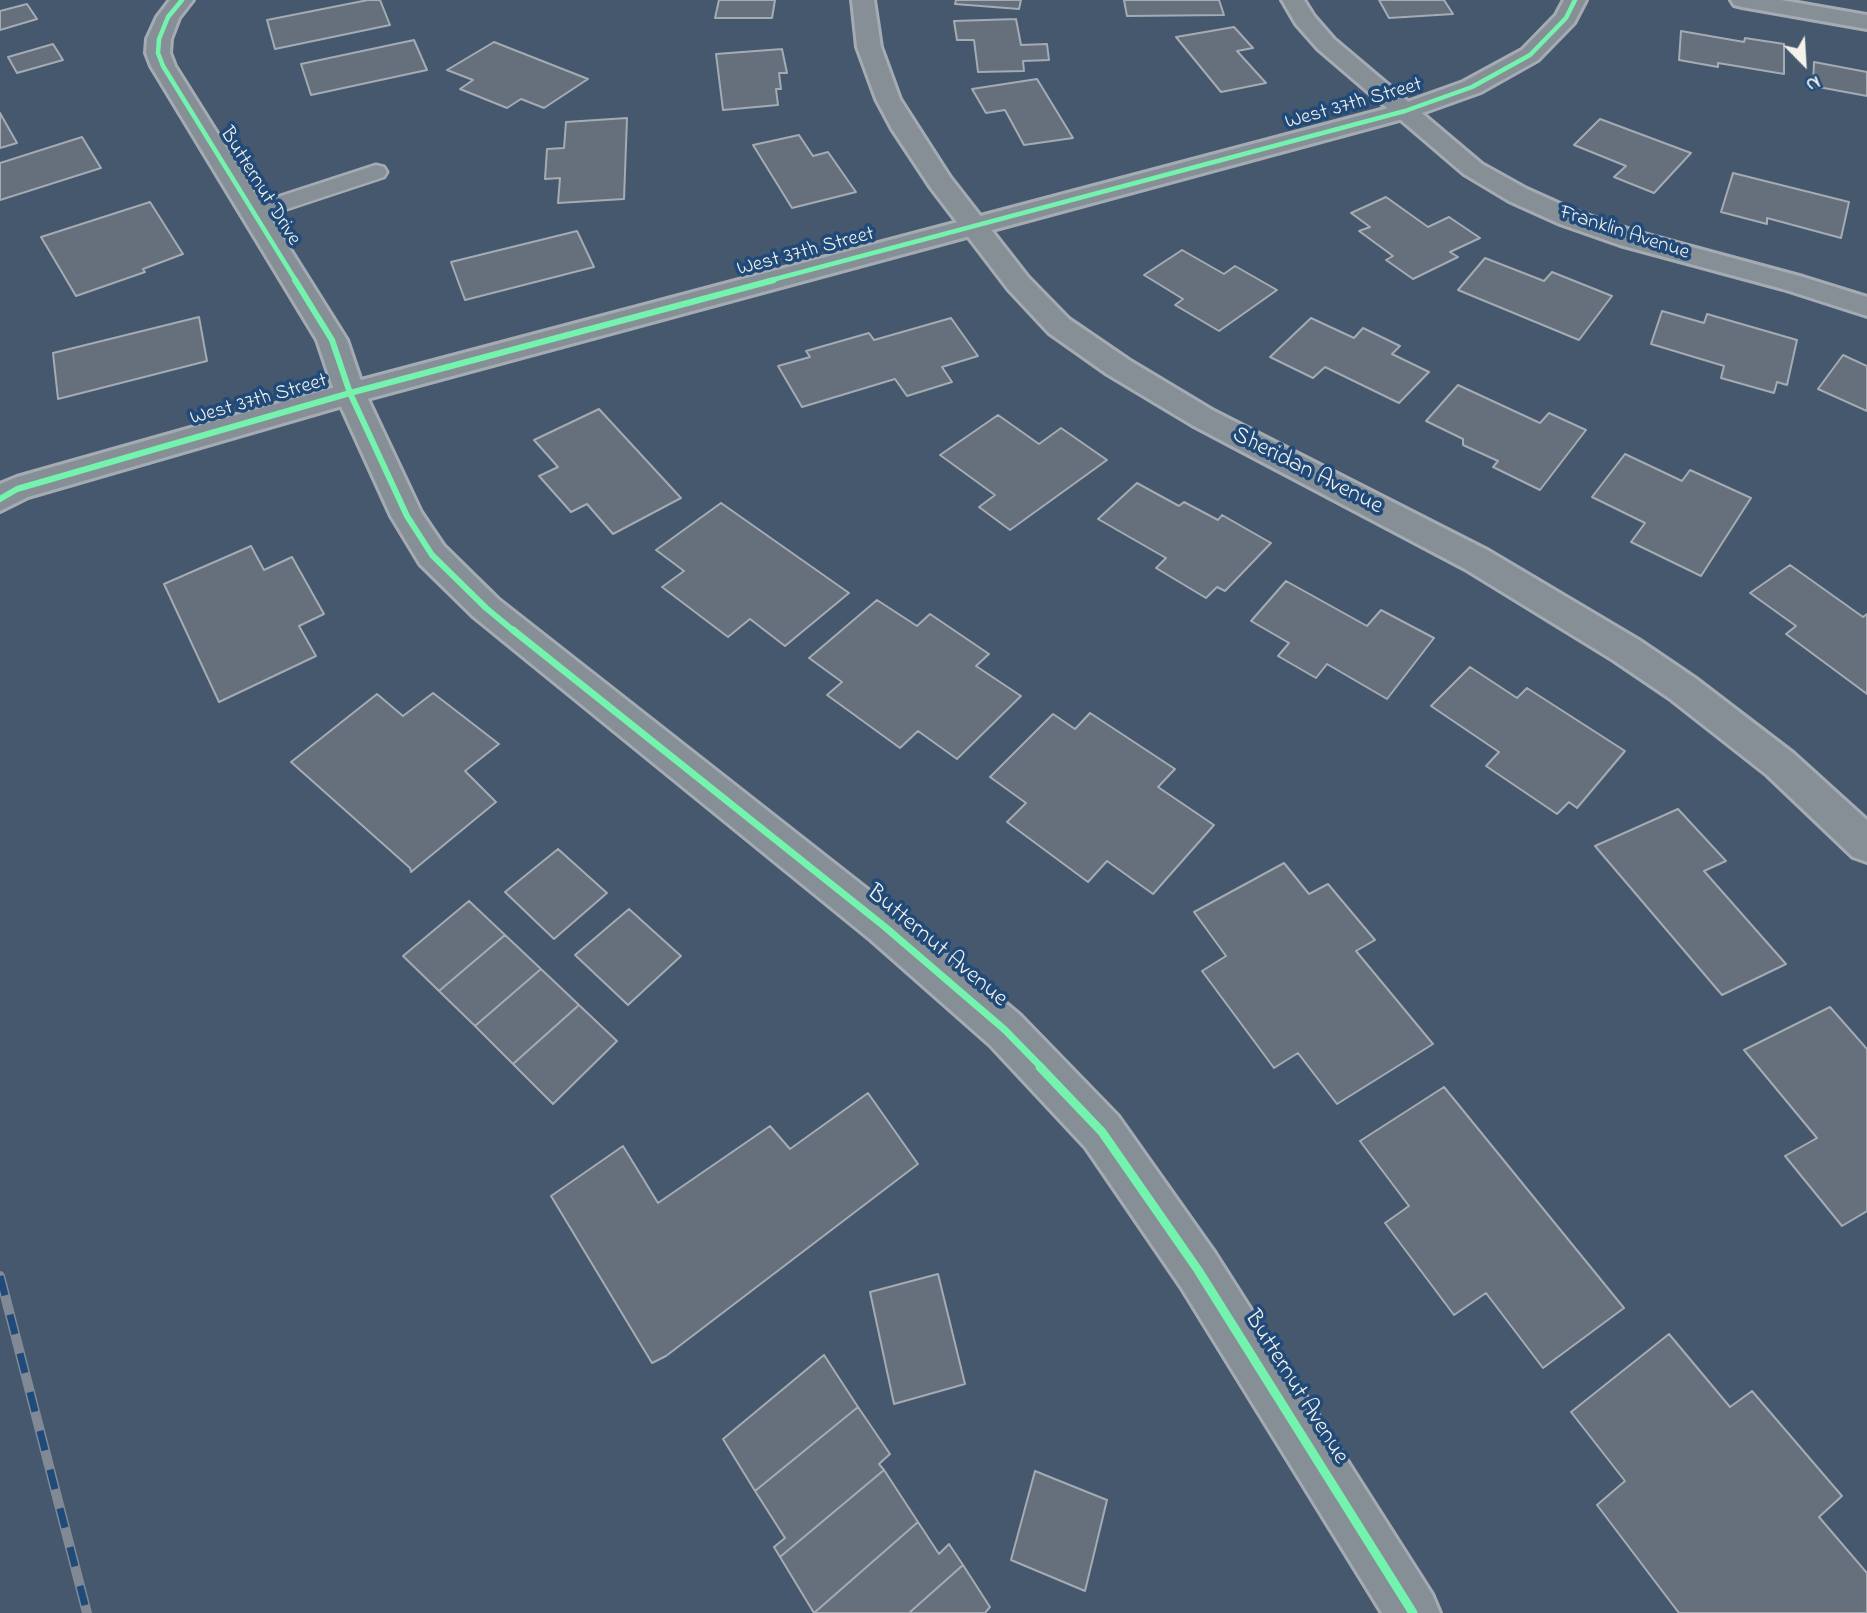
<!DOCTYPE html>
<style>
body{margin:0}
#map{position:relative;width:1867px;height:1613px;overflow:hidden;background:#46586d;font-family:"Indie Flower",sans-serif}
canvas{display:block}
.north{position:absolute;left:1769px;top:28px;width:70px;height:70px;-webkit-text-stroke:5px #1f4a7a;paint-order:stroke;rotate:156deg;font-size:19px;font-weight:700;line-height:28px;text-align:center;color:#f4f1e8}
.north::after{content:'';display:block;margin:auto;width:24px;height:32px;background:#f4f1e8;clip-path:polygon(50% 0,100% 100%,50% 72%,0 100%)}
</style>
<div id="map">
<canvas width="1867" height="1613"></canvas>
<div class="north">N</div>
</div>
<script>
const ctx = document.querySelector('canvas').getContext('2d');
ctx.lineJoin = 'round';
function fill(path, color) { ctx.fillStyle = color; ctx.fill(path, 'evenodd'); }
const shape = rows => new Path2D(rows.map(r => 'M' + r).join(''));
function trace(path, color, width, dash) { ctx.strokeStyle = color; ctx.lineWidth = width; ctx.lineCap = dash ? 'butt' : 'round'; ctx.setLineDash(dash || []); ctx.stroke(path); }
function write(font, color, halo, rows, align = 'center') {
  ctx.font = font + ' "Indie Flower",sans-serif'; ctx.lineWidth = 7; ctx.setLineDash([]); ctx.textBaseline = 'middle'; ctx.strokeStyle = halo; ctx.fillStyle = color; for (const [text, x, y, turn = 0] of rows) {
    ctx.save(); ctx.translate(x, y); ctx.rotate((+turn || 0) * Math.PI / 180); ctx.textAlign = isNaN(turn) ? turn : align; if (halo) ctx.strokeText(text, 0, 0); ctx.fillText(text, 0, 0); ctx.restore();
  }
}
const building = shape([
 [368,0,380,0,390,25,275,49,267,20,368,0],
 [719,0,775,0,772,18,715,18,719,0],
 [956,0,1021,0,1019,9,955,4,956,0],
 [1124,0,1219,0,1224,15,1127,16,1124,0],
 [1379,0,1444,0,1453,14,1389,18,1379,0],
 [27,4,37,19,0,30,0,11,27,4],
 [1016,19,1021,45,1047,44,1049,60,1023,61,1024,71,978,72,974,40,957,40,954,21,1016,19],
 [1234,27,1253,48,1237,51,1266,83,1221,92,1176,37,1234,27],
 [1681,31,1744,42,1745,38,1784,44,1784,74,1718,63,1718,67,1679,60,1681,31],
 [414,40,427,70,311,95,301,64,414,40],
 [494,42,588,79,544,108,521,99,507,108,460,89,473,80,447,70,494,42],
 [53,44,63,60,17,73,8,57,53,44],
 [782,49,787,73,779,73,781,89,776,89,778,105,723,110,716,54,782,49],
 [1814,62,1867,72,1867,96,1813,86,1814,62],
 [1037,79,1073,138,1024,145,1005,110,986,113,972,89,1037,79],
 [0,113,17,143,0,148,0,113],
 [627,118,624,199,558,203,560,178,545,179,547,149,564,148,566,122,627,118],
 [1600,119,1691,153,1654,193,1614,177,1626,166,1574,145,1600,119],
 [799,135,813,156,828,152,856,192,792,208,753,145,799,135],
 [82,137,101,168,0,200,0,163,82,137],
 [1733,173,1849,202,1841,238,1767,218,1767,224,1721,212,1733,173],
 [1386,197,1428,227,1449,217,1480,238,1450,252,1458,257,1413,279,1386,260,1393,256,1359,231,1370,227,1351,213,1386,197],
 [150,202,183,254,143,269,145,272,76,296,41,237,150,202],
 [577,231,594,267,465,300,451,262,577,231],
 [1182,250,1224,274,1235,266,1277,290,1219,331,1175,305,1183,299,1144,275,1182,250],
 [1485,258,1544,281,1552,272,1612,296,1579,340,1458,290,1485,258],
 [1662,311,1704,323,1707,314,1797,340,1787,385,1777,382,1774,393,1721,378,1724,366,1651,344,1662,311],
 [199,317,207,361,58,399,53,353,199,317],
 [951,318,978,356,942,367,952,382,907,396,895,379,802,407,778,366,810,357,806,351,869,333,874,340,951,318],
 [1311,318,1354,338,1363,328,1400,346,1392,354,1429,372,1399,403,1325,367,1313,378,1270,357,1311,318],
 [1843,355,1867,366,1867,411,1818,389,1843,355],
 [1458,385,1540,423,1549,413,1586,430,1540,490,1493,467,1498,461,1463,445,1463,439,1426,421,1458,385],
 [599,409,681,498,613,534,587,504,571,512,539,476,558,467,534,440,599,409],
 [998,415,1039,444,1061,428,1107,460,1010,530,979,507,995,495,940,455,998,415],
 [1625,454,1682,481,1690,470,1751,498,1701,576,1631,542,1645,523,1592,497,1625,454],
 [1137,483,1179,506,1184,502,1218,520,1222,515,1271,543,1225,591,1217,587,1206,598,1156,568,1166,558,1098,519,1137,483],
 [721,503,849,593,785,646,750,619,728,637,662,587,684,571,656,550,721,503],
 [251,546,264,570,292,557,324,614,299,626,316,656,219,702,164,584,251,546],
 [1790,565,1863,617,1867,614,1867,694,1786,634,1796,626,1750,593,1790,565],
 [1286,581,1367,626,1381,610,1434,638,1387,699,1327,664,1316,678,1278,656,1289,643,1251,621,1286,581],
 [877,600,917,626,930,614,989,654,976,666,1021,696,957,759,918,731,900,748,827,695,842,682,809,658,877,600],
 [1470,667,1517,698,1527,688,1625,751,1577,808,1569,802,1557,814,1486,766,1499,752,1431,706,1470,667],
 [433,693,499,744,465,771,496,802,411,872,410,868,291,762,377,694,403,716,433,693],
 [1090,713,1175,769,1158,787,1214,825,1153,894,1107,861,1088,882,1007,822,1026,803,990,777,1053,714,1075,729,1090,713],
 [1678,809,1726,861,1704,871,1786,964,1722,995,1595,846,1678,809],
 [558,849,607,893,554,939,505,892,558,849],
 [1284,863,1309,894,1328,884,1375,940,1356,951,1433,1044,1337,1104,1298,1053,1274,1068,1202,971,1226,956,1194,912,1284,863],
 [469,901,505,935,439,991,403,956,469,901],
 [629,909,681,956,628,1005,575,955,629,909],
 [505,935,541,969,475,1026,439,991,505,935],
 [541,969,579,1005,513,1064,475,1026,541,969],
 [579,1005,617,1041,553,1104,513,1064,579,1005],
 [1830,1007,1867,1049,1867,1211,1842,1226,1785,1156,1817,1138,1744,1050,1830,1007],
 [1444,1087,1624,1308,1543,1368,1486,1293,1454,1315,1385,1223,1409,1206,1360,1141,1444,1087],
 [868,1093,918,1164,666,1356,652,1363,551,1196,623,1146,658,1203,770,1126,790,1149,868,1093],
 [938,1274,965,1384,894,1404,870,1292,938,1274],
 [1669,1334,1730,1407,1752,1391,1842,1496,1819,1517,1867,1573,1867,1613,1679,1613,1597,1505,1625,1481,1571,1412,1669,1334],
 [824,1355,858,1407,755,1491,723,1439,824,1355],
 [858,1407,890,1454,879,1464,884,1470,780,1557,774,1547,785,1538,755,1491,858,1407],
 [884,1470,918,1522,814,1613,780,1557,884,1470],
 [1035,1471,1107,1500,1085,1591,1011,1560,1035,1471],
 [918,1522,939,1554,949,1544,963,1565,909,1613,814,1613,918,1522],
 [963,1565,990,1607,985,1613,909,1613,963,1565]
]);
fill(building, '#66707c');
trace(building, '#a4abb3', 2);
const lane = shape([
 [376,165,384,167,387,172,384,177,263,217,255,219,247,217,243,212,247,207,376,165]
]);
const street = shape([
 [170,0,193,0,179,18,171,39,170,53,175,66,347,340,365,393,421,512,444,546,498,599,899,914,1020,1015,1118,1116,1215,1253,1432,1594,1440,1613,1382,1613,1181,1287,1086,1148,990,1045,871,940,474,617,420,564,391,516,335,393,317,340,151,66,146,53,147,39,157,17,170,0],
 [852,0,874,0,881,47,900,99,950,177,1028,277,1069,319,1129,360,1214,411,1489,551,1639,640,1695,678,1793,753,1867,820,1867,862,1853,857,1767,775,1669,698,1613,660,1465,569,1192,425,1107,374,1049,333,1008,289,931,188,892,129,876,99,857,47,852,0],
 [1282,0,1304,0,1314,16,1334,39,1482,164,1527,189,1578,212,1640,233,1803,277,1867,297,1867,316,1783,289,1620,245,1560,224,1509,201,1464,174,1318,49,1296,24,1282,0],
 [1731,0,1781,0,1867,15,1867,29,1742,7,1734,5,1731,0]
]);
const secondary = shape([
 [1564,0,1586,0,1574,23,1538,60,1481,92,1414,116,356,402,28,497,0,511,0,484,17,477,350,383,1396,106,1463,82,1522,50,1556,15,1564,0]
]);
trace(lane, '#a4abb3', 5);
trace(street, '#a4abb3', 6);
trace(secondary, '#a4abb3', 6);
fill(lane, '#878f96');
fill(street, '#878f96');
fill(secondary, '#878f96');
const rail = shape([
 [0,1276,87,1613]
]);
trace(rail, '#818a94', 10);
trace(rail, '#1f4a7a', 7, [20]);
trace(shape([
 [182,0,168,17,159,39,158,53,163,66,296,281],
 [768,281,1405,111,1472,87,1530,55,1566,18,1575,0]
]), '#73f3ae', 4.5);
trace(shape([
 [295,280,332,340,350,393,407,516,432,555,486,608,515,632],
 [0,499,17,489,350,393,774,280]
]), '#73f3ae', 6);
trace(shape([
 [513,630,885,927,1005,1030,1042,1068]
]), '#73f3ae', 7);
trace(shape([
 [1040,1067,1102,1132,1198,1270,1413,1613]
]), '#73f3ae', 9);
write('21px', '#f4f1e8', '#1f4a7a', [
 ["West 37th Street",1354,105,-16],
 ["Butternut Drive",259,187,58],
 ["Franklin Avenue",1624,234,18],
 ["West 37th Street",806,253,-15],
 ["West 37th Street",259,401,-16]
]);
write('24px', '#f4f1e8', '#1f4a7a', [
 ["Sheridan Avenue",1307,472,27],
 ["Butternut Avenue",936,947,40],
 ["Butternut Avenue",1295,1388,58]
]);
</script>
